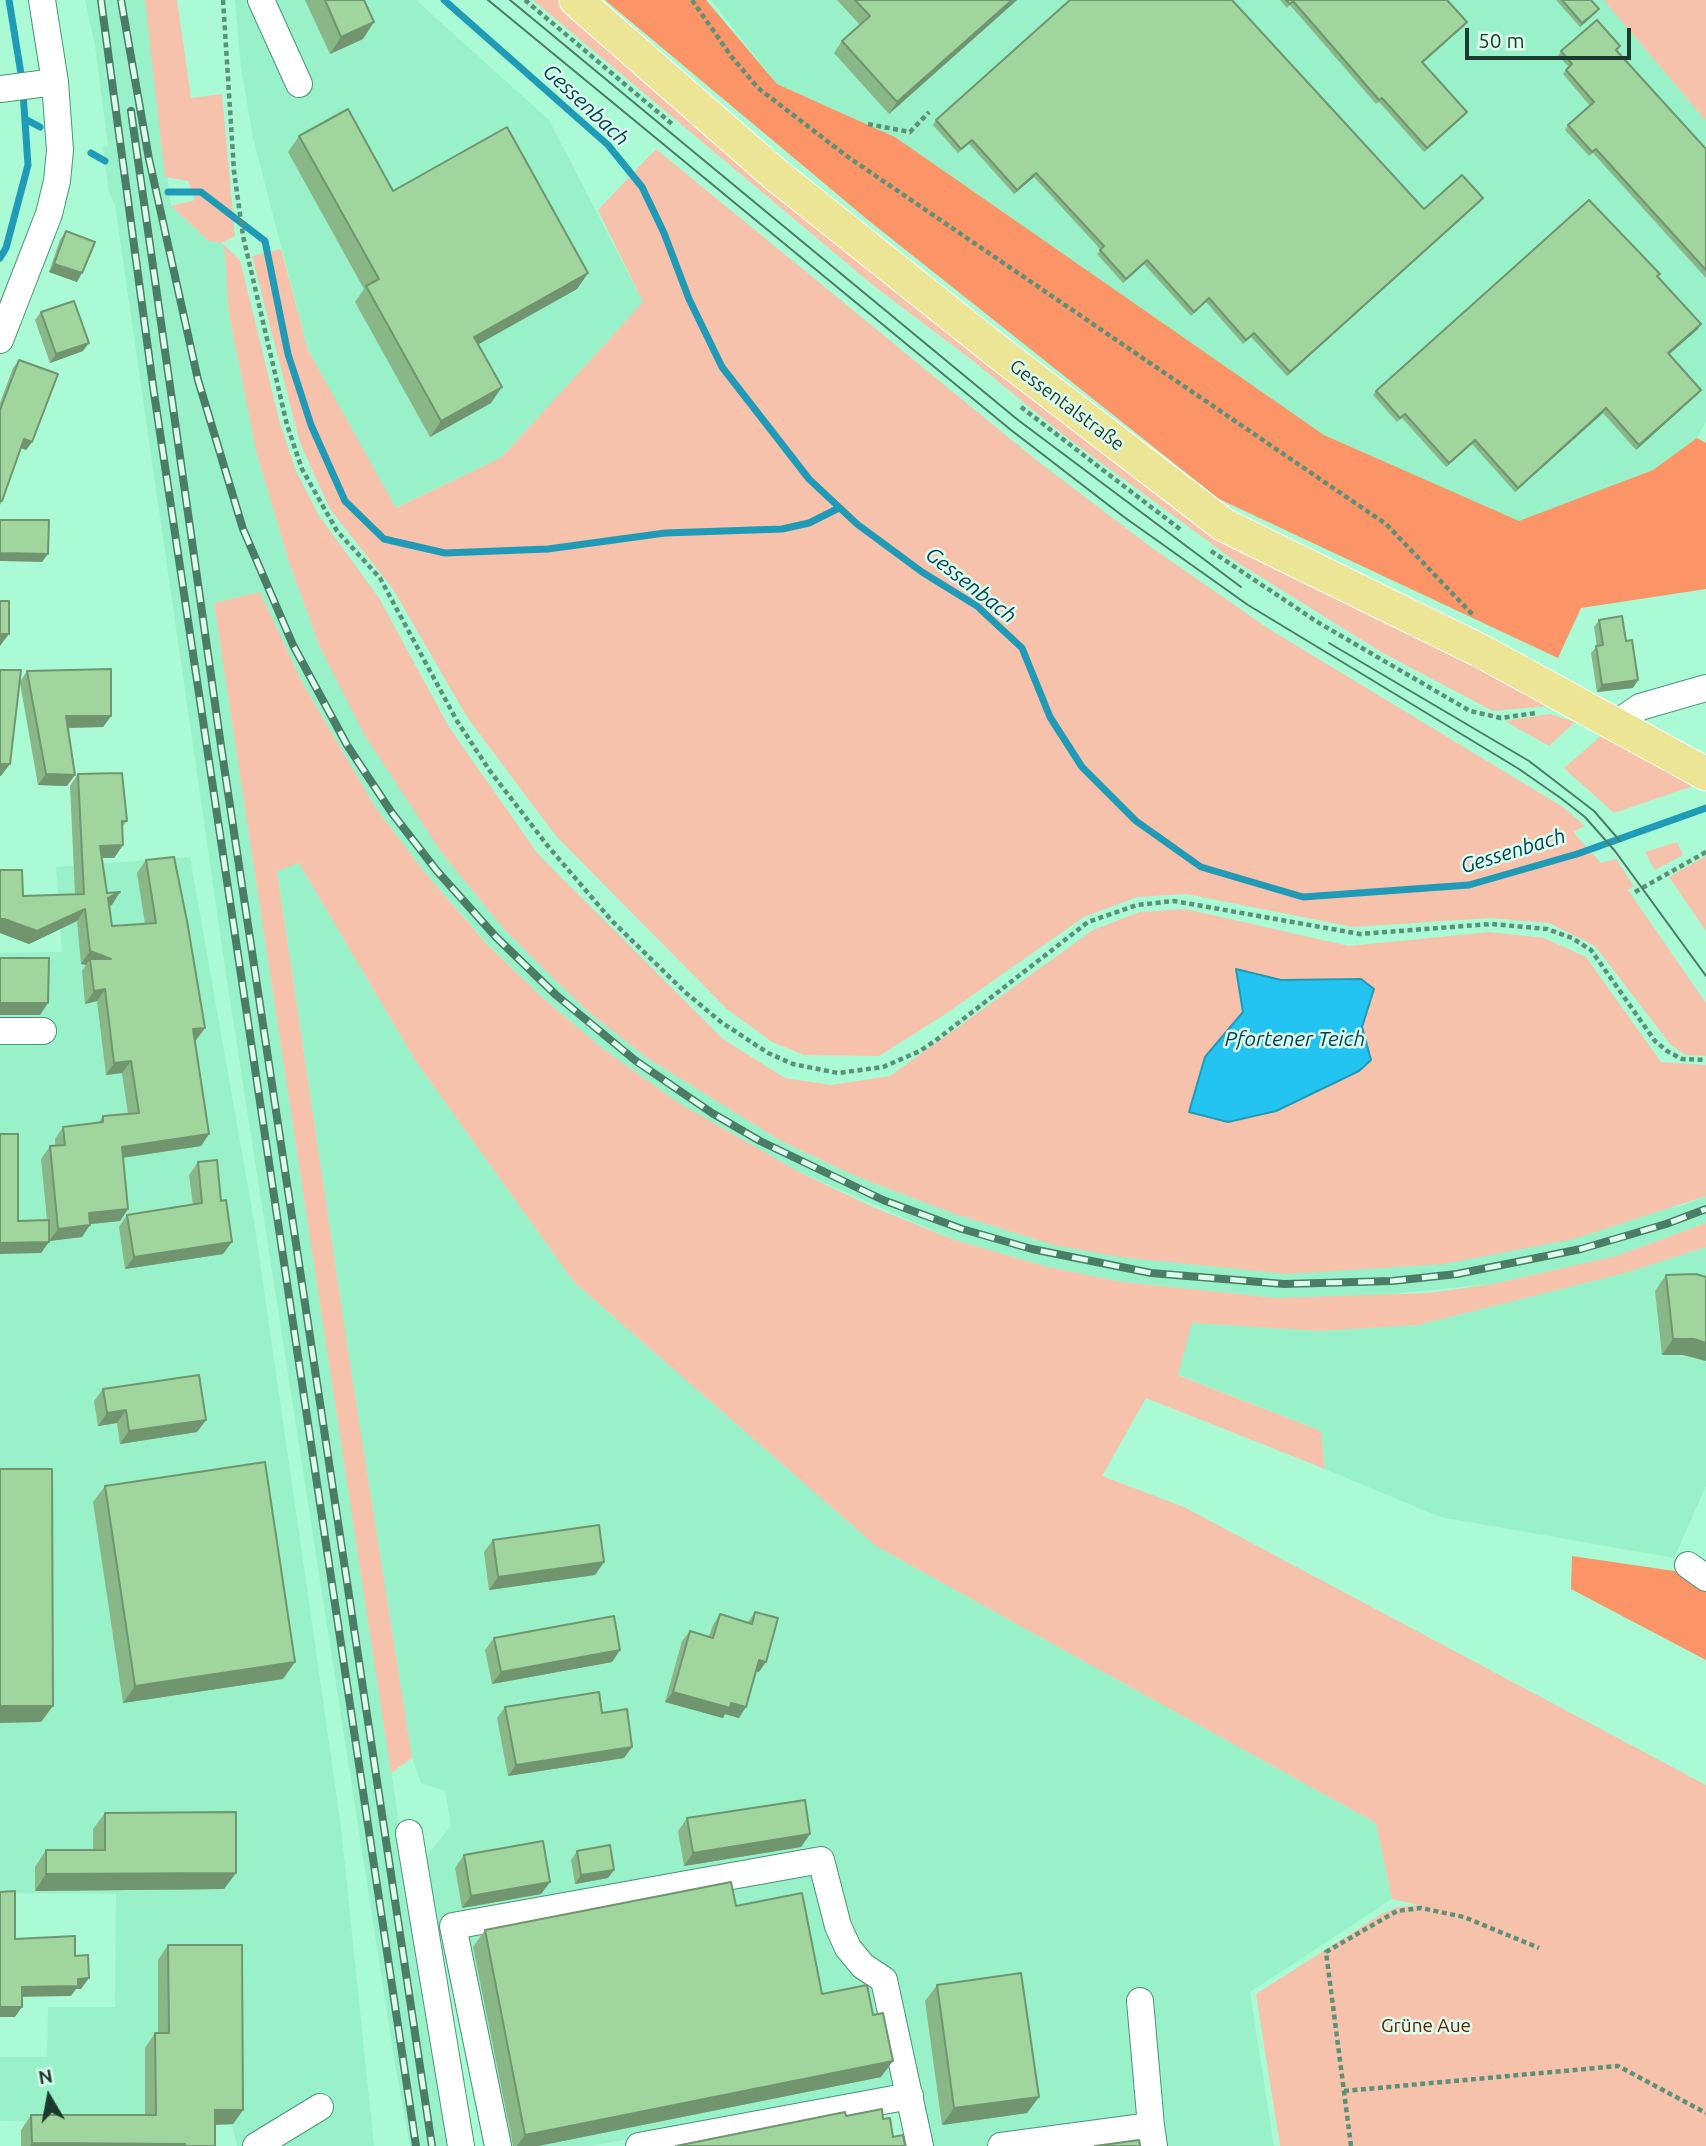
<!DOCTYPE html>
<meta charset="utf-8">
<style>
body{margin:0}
#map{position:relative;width:1706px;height:2146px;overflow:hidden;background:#abfad6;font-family:Ubuntu,sans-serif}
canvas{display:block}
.north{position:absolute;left:14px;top:2062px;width:70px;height:70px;-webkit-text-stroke:5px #defced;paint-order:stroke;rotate:350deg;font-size:19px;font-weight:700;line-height:28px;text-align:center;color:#1a3b2d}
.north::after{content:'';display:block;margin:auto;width:24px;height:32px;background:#1a3b2d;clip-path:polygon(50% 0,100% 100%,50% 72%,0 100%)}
.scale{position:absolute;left:1465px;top:28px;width:166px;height:32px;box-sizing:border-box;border:4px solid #1a3b2d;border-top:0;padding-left:9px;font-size:21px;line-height:24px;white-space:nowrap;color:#1a3b2d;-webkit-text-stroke:5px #defced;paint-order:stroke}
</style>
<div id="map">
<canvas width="1706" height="2146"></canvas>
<div class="north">N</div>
<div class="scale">50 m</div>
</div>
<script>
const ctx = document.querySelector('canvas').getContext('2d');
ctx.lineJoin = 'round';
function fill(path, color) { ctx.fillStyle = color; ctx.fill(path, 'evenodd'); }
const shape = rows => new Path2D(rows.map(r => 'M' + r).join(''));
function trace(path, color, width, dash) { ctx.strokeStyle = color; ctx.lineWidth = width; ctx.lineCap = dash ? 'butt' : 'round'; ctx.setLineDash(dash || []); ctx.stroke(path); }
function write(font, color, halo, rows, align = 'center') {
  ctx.font = font + ' Ubuntu,sans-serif'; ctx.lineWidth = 5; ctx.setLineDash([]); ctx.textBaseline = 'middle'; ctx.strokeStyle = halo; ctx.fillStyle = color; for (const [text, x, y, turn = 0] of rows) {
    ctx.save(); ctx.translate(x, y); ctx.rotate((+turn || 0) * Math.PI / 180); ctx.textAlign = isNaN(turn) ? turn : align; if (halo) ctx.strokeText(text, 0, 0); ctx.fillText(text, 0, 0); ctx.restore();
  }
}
fill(shape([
 [85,0,145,0,171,206,209,241,221,243,225,251,228,309,256,451,290,565,320,647,364,733,442,853,504,929,591,1014,649,1059,781,1141,853,1175,952,1213,1054,1245,1287,1274,1680,1206,1706,1196,1706,1223,1616,1256,1493,1284,1359,1297,1277,1298,1123,1282,1048,1267,955,1240,799,1172,738,1140,679,1103,602,1048,543,998,486,942,426,874,376,808,302,682,260,592,214,603,448,2146,410,2146,395,2064,225,968,115,205,109,192,103,147,108,146,95,45],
 [235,0,416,0,549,120,643,302,502,457,395,508,308,350,253,138,241,68],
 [711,0,1604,0,1706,121,1706,421,1697,438,1653,470,1519,522,1324,435,895,137,777,84],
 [190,857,254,1221,306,1581,341,1827,374,2146,237,2146,232,2125,0,2121,0,2057,47,2057,48,2007,115,2007,116,1894,0,1893,0,953,62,952,56,867],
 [299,863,415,1060,574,1282,876,1546,1376,1823,1392,1899,1250,1992,1274,2146,913,2146,901,2089,591,2146,483,2146,425,1858,451,1826,445,1791,421,1783,412,1758,349,1357,277,870],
 [1706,1247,1706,1486,1674,1558,1440,1517,1325,1469,1321,1431,1177,1374,1191,1323,1320,1331,1418,1325,1625,1273]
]), '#98f1c9');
fill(shape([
 [145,0,177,0,191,98,222,94,235,236,222,243,240,260,280,423,296,471,318,514,379,598,449,727,538,854,723,1039,785,1078,831,1085,890,1076,1093,930,1140,912,1186,909,1349,946,1490,932,1544,938,1586,957,1661,1062,1706,1065,1706,1196,1574,1239,1444,1264,1287,1274,1120,1257,1054,1245,952,1213,853,1175,781,1141,649,1059,591,1014,546,971,504,929,442,853,364,734,320,647,290,565,256,451,228,309,225,251,221,243,209,241,171,206,195,200,188,181,165,177],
 [533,0,559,0,619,53,1124,461,1560,705,1493,711,1383,653,1235,561,1061,433,972,360,874,286],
 [1604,0,1706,0,1706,121],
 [656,149,1035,459,1151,547,1269,629,1563,807,1585,826,1573,832,1601,863,1616,859,1634,886,1628,890,1706,1003,1706,1056,1686,1055,1671,1045,1595,946,1549,923,1491,918,1353,927,1186,894,1137,897,1084,917,944,1015,879,1056,804,1055,772,1042,727,1009,556,836,467,717,393,589,330,509,300,443,252,256,281,249,308,350,396,508,502,457,643,302,598,210],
 [260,592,302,682,376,808,426,874,486,943,543,998,602,1048,679,1103,799,1172,875,1208,955,1240,1048,1267,1123,1282,1277,1298,1428,1293,1493,1284,1616,1256,1706,1223,1706,1247,1625,1273,1418,1325,1320,1331,1192,1323,1178,1375,1321,1431,1325,1469,1146,1398,1102,1476,1184,1507,1706,1785,1706,2146,1280,2146,1256,1994,1380,1915,1397,1907,1419,1905,1392,1899,1376,1823,876,1546,574,1282,415,1060,299,863,277,871,349,1357,412,1758,391,1773,214,603],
 [1550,714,1575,722,1549,746,1505,721],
 [1602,735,1693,786,1614,813,1564,768],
 [1677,842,1683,855,1655,870,1645,852],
 [1706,856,1706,931,1669,877]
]), '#f7c2ab');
fill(shape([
 [605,0,706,0,777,84,895,137,1324,435,1519,521,1653,470,1697,438,1706,443,1706,589,1581,608,1558,658,1219,499,868,220],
 [1572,1556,1688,1573,1706,1586,1706,1660,1571,1589]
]), '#fb9467');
const water = shape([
 [1236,969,1281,980,1361,979,1374,989,1362,1027,1371,1060,1359,1071,1276,1111,1228,1122,1189,1112,1205,1057,1243,1012,1236,969]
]);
fill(water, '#23c4f2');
trace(water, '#209bb7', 2);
trace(shape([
 [9,0,22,80],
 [444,0,608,145,642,187,664,233,689,299,722,367,809,479,857,524,922,572,977,606,1022,648,1050,717,1082,767,1136,821,1201,867,1303,897,1469,885,1577,854,1706,808],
 [27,120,40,127],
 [91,153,105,161],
 [168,192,201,192,265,241,288,354,311,425,345,501,384,539,445,553,548,549,665,533,782,529,809,523,839,508],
 [0,258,6,248,28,165,23,92]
]), '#209bb7', 7);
const minor = shape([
 [261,0,299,84],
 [0,89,55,82],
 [0,340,49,214,57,181,60,150,55,82,42,0],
 [1615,724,1640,707,1706,688],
 [0,1031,43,1031],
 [1688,1565,1706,1578],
 [409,1833,461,2146],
 [1140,2001,1151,2126],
 [256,2146,320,2107],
 [498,2146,453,1926,821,1860,838,1926,848,1948,863,1966,884,1980,920,2146],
 [639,2146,910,2096],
 [1001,2146,1151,2126,1154,2146]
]);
const major = shape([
 [576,0,775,174,997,351,1224,525,1481,651,1706,774]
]);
trace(minor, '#479575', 28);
trace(major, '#fff', 35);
trace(shape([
 [223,0,234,171,243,236,287,425,302,469,337,531,380,578,457,721,490,771,547,845,612,921,686,993,721,1022,768,1053,793,1064,838,1073,883,1067,920,1051,935,1041,1088,922,1137,905,1174,901,1360,934,1491,924,1547,929,1572,938,1591,950,1655,1041,1667,1051,1682,1059,1706,1060],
 [525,0,672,124],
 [692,0,731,56,758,88,848,157,1386,524,1474,616],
 [868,124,910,132,929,112],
 [1021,407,1181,530],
 [1211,551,1319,623,1470,711,1501,718,1536,713],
 [1635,892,1706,852],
 [1344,2091,1618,2066,1706,2113],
 [1351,2146,1326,1952,1397,1911,1421,1908,1464,1917,1539,1948]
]), '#5b9179', 4.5, [5, 3.5]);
trace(minor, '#fff', 26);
trace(major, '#ece595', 33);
trace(shape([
 [488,0,1011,430,1124,517,1248,605,1519,769,1562,799,1585,817,1615,851,1706,976],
 [510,0,1018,420,1241,587],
 [1329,643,1529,761,1594,811,1620,841]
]), '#4b7c66', 2);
const rail = shape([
 [101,0,153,386,416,2146],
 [121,0,149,159,198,380,243,529,293,645,347,745,392,813,437,871,496,937,556,995,636,1061,712,1113,760,1141,883,1200,962,1229,1032,1249,1151,1273,1284,1284,1392,1281,1457,1274,1581,1249,1666,1224,1706,1209],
 [131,111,221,746,432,2146]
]);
trace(rail, '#4b7c66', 8);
trace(rail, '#defced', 5, [16]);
fill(shape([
 [305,0,364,0,363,39,330,54],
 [837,0,1017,0,889,114,834,53,842,41,860,25],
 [1280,0,1447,0,1464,26,1423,63,1467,112,1464,116,1424,152,1379,102,1376,104,1290,5,1287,8],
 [1556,0,1591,0,1599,9,1596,13,1580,27],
 [1561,51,1617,51,1706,149,1706,278,1593,153,1589,156,1565,130,1568,125,1590,106,1563,74,1569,67,1558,56],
 [936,120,1424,209,1480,202,1287,376,1251,337,1243,344,1206,302,1191,316,1144,264,1123,283,1097,254,1101,250,1034,177,1014,194,969,144,958,153,933,125],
 [299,136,393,191,588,273,577,289,478,344,491,403,430,437,355,302,364,289,288,152],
 [66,231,77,282,49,272,60,240],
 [1660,274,1658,277,1698,329,1669,354,1701,390,1698,394,1636,450,1603,413,1515,492,1472,444,1446,467,1402,418,1397,422,1373,395,1376,391],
 [41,312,83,351,50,363,35,320],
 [19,360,32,442,26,450,21,448,2,501,0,505,0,403,13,368],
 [1599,620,1626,641,1638,680,1633,688,1597,692,1591,653,1597,646,1594,627],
 [27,671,111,716,103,727,68,728,67,786,38,785,20,683,1,776,20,682],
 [78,774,127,821,122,827,123,845,114,858,102,858,107,893,112,905,109,906,112,926,145,924,137,873,146,860,205,1028,196,1040,195,1040,209,1134,201,1146,123,1158,128,1209,120,1221,90,1224,82,1237,49,1241,41,1253,18,1221,47,1220,41,1159,50,1146,55,1146,55,1139,63,1127,98,1123,103,1116,128,1114,122,1073,106,1075,97,1001,85,1004,82,971,86,965,81,964,77,921,29,944,0,933,0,870,23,896,75,894,70,786],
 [198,1162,223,1254,125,1269,119,1227,127,1215,193,1205,189,1175],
 [1666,1275,1683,1355,1662,1355,1655,1291],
 [103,1389,206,1420,197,1432,120,1444,117,1423,98,1426,94,1401],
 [105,1486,283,1679,123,1703,93,1502],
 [493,1540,604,1562,595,1575,489,1590,484,1552],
 [755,1612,759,1672,756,1672,739,1718,725,1714,723,1718,665,1702,682,1641,690,1631,709,1636,713,1625,720,1614,748,1622],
 [494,1638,620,1650,612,1662,492,1684,485,1650],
 [505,1707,602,1713,632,1747,624,1758,508,1776,497,1718],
 [105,1813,236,1873,224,1889,35,1891,35,1867,46,1850,93,1850,93,1829],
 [687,1818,810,1834,801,1847,684,1866,678,1831],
 [577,1851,614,1870,608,1878,575,1884,571,1860],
 [464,1855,550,1882,541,1894,462,1908,455,1868],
 [736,1906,822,1994,881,2077,538,2146,513,2146,473,1947,485,1930],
 [168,1945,243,2110,233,2124,215,2125,215,2146,21,2146,21,2130,31,2115,145,2115,145,2048,155,2033,158,2033,158,1960],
 [937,1985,1039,2097,1027,2113,942,2125,925,2001]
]), '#8ab788');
fill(shape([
 [1012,0,1017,0,889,114,897,102],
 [1599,9,1596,13,1580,27,1582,23],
 [374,22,363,39,330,54,341,37],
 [1467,22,1464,26,1419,66,1422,62],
 [1467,112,1464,116,1424,152,1427,148],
 [1036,173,1034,177,1014,194,1017,190],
 [1483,198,1480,202,1287,376,1290,372],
 [1147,260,1144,264,1123,283,1126,279],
 [54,264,82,273,77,282,49,272],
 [588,273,577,289,463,353,474,337],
 [1701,324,1698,329,1665,358,1668,353],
 [89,343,83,351,50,363,56,354],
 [502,387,491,403,430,437,441,421],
 [1701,390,1698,394,1636,450,1639,445],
 [1606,408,1603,413,1515,492,1518,488],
 [24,439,32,442,26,450,18,447],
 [1475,440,1472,444,1446,467,1449,463],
 [0,553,48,554,42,562,0,561],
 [0,634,9,634,0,646],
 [1638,680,1633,688,1597,692,1602,685],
 [66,716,111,716,103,727,58,728],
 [0,764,10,764,1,776,0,776],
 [46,774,75,775,67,786,38,785],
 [123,845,114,858,91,858,100,846],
 [120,892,112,905,99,911,108,898],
 [85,909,77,921,29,944,0,933,0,919],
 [90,951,111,959,90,959,86,965,81,964],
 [105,989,97,1001,85,1004,94,991],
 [0,1003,48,1003,40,1015,0,1015],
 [205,1028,196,1040,184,1041,193,1029],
 [131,1061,122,1073,106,1075,114,1063],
 [209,1134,201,1146,113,1159,122,1147],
 [128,1209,120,1221,81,1225,89,1213],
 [90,1225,82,1237,49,1241,58,1229],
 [49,1242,41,1253,0,1254,0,1243],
 [232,1242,223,1254,125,1269,134,1257],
 [1673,1339,1694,1339,1706,1343,1706,1361,1683,1355,1662,1355],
 [126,1410,117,1423,98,1426,107,1413],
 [206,1420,197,1432,120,1444,129,1431],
 [604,1562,595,1575,489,1590,498,1577],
 [620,1650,612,1662,492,1684,501,1672],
 [759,1660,766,1662,759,1672,752,1671],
 [295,1662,283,1679,123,1703,135,1686],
 [673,1692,731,1703,746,1707,739,1718,725,1714,723,1718,665,1702],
 [0,1706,53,1706,41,1722,0,1723],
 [632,1747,624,1758,508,1776,516,1765],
 [810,1834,801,1847,684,1866,693,1853],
 [614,1870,608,1878,575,1884,581,1875],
 [236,1873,224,1889,35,1891,46,1874],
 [550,1882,541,1894,462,1908,471,1896],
 [89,1978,81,1989,76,1989,71,1996,14,1997,22,1987,78,1979],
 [0,2007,22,2007,15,2017,0,2017],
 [893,2061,881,2077,538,2146,517,2146,525,2135],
 [1039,2097,1027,2113,942,2125,954,2108],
 [215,2110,243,2110,233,2124,205,2125],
 [32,2143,185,2144,184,2146,30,2146]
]), '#70956f');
const building = shape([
 [325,0,364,0,374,22,341,37,325,0],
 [855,0,1012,0,897,102,842,41,870,16,855,0],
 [1070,0,1232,0,1424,209,1462,175,1483,198,1290,372,1254,333,1246,340,1209,298,1194,312,1147,260,1126,279,1100,250,1104,246,1036,173,1017,190,972,140,961,149,936,120,1070,0],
 [1286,0,1447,0,1467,22,1422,62,1467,112,1427,148,1382,98,1379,100,1293,1,1290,4,1286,0],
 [1562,0,1591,0,1599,9,1582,23,1562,0],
 [1597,20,1620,46,1616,50,1706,149,1706,270,1596,149,1592,152,1568,125,1594,102,1566,70,1572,64,1561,51,1597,20],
 [348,109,393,191,507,127,588,273,474,337,502,387,441,421,366,286,379,279,299,136,348,109],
 [1589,200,1660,274,1657,276,1701,324,1668,353,1701,390,1639,445,1606,408,1518,488,1475,440,1449,463,1405,414,1400,418,1376,391,1589,200],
 [66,231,95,242,82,273,54,264,66,231],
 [74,301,89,343,56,354,41,312,74,301],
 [19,360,58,374,32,442,24,439,2,501,0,501,0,410,19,360],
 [0,520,49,520,48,554,0,553,0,520],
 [0,601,9,601,9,634,0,634,0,601],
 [1622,616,1626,641,1632,640,1638,680,1602,685,1596,646,1603,645,1599,620,1622,616],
 [111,669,111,716,66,716,75,775,46,774,27,671,111,669],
 [0,670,21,670,10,764,0,764,0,670],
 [122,773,127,821,122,821,123,845,100,846,107,893,120,892,108,898,112,926,156,923,146,860,174,857,187,921,205,1028,193,1029,209,1134,122,1147,128,1209,89,1213,90,1225,58,1229,50,1146,65,1145,63,1127,103,1122,103,1116,139,1113,131,1061,114,1063,105,989,94,991,90,959,111,959,90,951,85,909,37,931,4,919,0,919,0,870,22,870,23,896,84,894,78,774,122,773],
 [0,958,49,958,48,1003,0,1003,0,958],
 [0,1134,18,1134,18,1221,49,1220,49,1242,0,1243,0,1134],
 [217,1160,221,1201,226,1200,232,1242,134,1257,127,1215,202,1203,198,1162,217,1160],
 [1696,1274,1706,1277,1706,1343,1694,1339,1673,1339,1666,1275,1696,1274],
 [199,1375,206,1420,129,1431,126,1410,107,1413,103,1389,199,1375],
 [265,1462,295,1662,135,1686,105,1486,265,1462],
 [0,1469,52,1469,53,1706,0,1706,0,1469],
 [599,1525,604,1562,498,1577,493,1540,599,1525],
 [755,1612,778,1618,766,1662,759,1660,746,1707,731,1703,730,1708,673,1692,690,1631,713,1638,720,1614,752,1624,755,1612],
 [614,1616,620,1650,501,1672,494,1638,614,1616],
 [599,1692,602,1713,627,1709,632,1747,516,1765,505,1707,599,1692],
 [805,1800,810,1834,693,1853,687,1818,805,1800],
 [236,1812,236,1873,46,1874,46,1850,105,1850,105,1813,236,1812],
 [543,1841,550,1882,471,1896,464,1855,543,1841],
 [610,1845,614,1870,581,1875,577,1851,610,1845],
 [731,1882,736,1906,802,1893,822,1994,867,1985,873,2015,883,2013,893,2061,525,2135,485,1930,731,1882],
 [15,1891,15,1939,75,1936,75,1956,88,1955,89,1978,78,1979,78,1986,22,1987,22,2007,0,2007,0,1892,15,1891],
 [168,1945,242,1945,243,2110,215,2110,215,2146,185,2146,185,2144,32,2143,31,2115,156,2115,155,2033,169,2033,168,1945],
 [1021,1973,1039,2097,954,2108,937,1985,1021,1973],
 [882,2109,883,2119,890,2118,893,2137,903,2135,905,2146,676,2146,845,2112,846,2116,882,2109],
 [1139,2140,1140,2146,1095,2146,1139,2140]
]);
fill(building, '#a0d59e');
trace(building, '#70956f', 2);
write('19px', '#1a3b2d', '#defced', [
 ["Gessentalstraße",1067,405,37]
]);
write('19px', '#5f2000', '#defced', [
 ["Grüne Aue",1426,2026]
]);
write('italic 21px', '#004356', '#defced', [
 ["Gessenbach",586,105,43],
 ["Gessenbach",971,585,38],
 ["Gessenbach",1513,851,-17],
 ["Pfortener Teich",1295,1039]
]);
</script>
